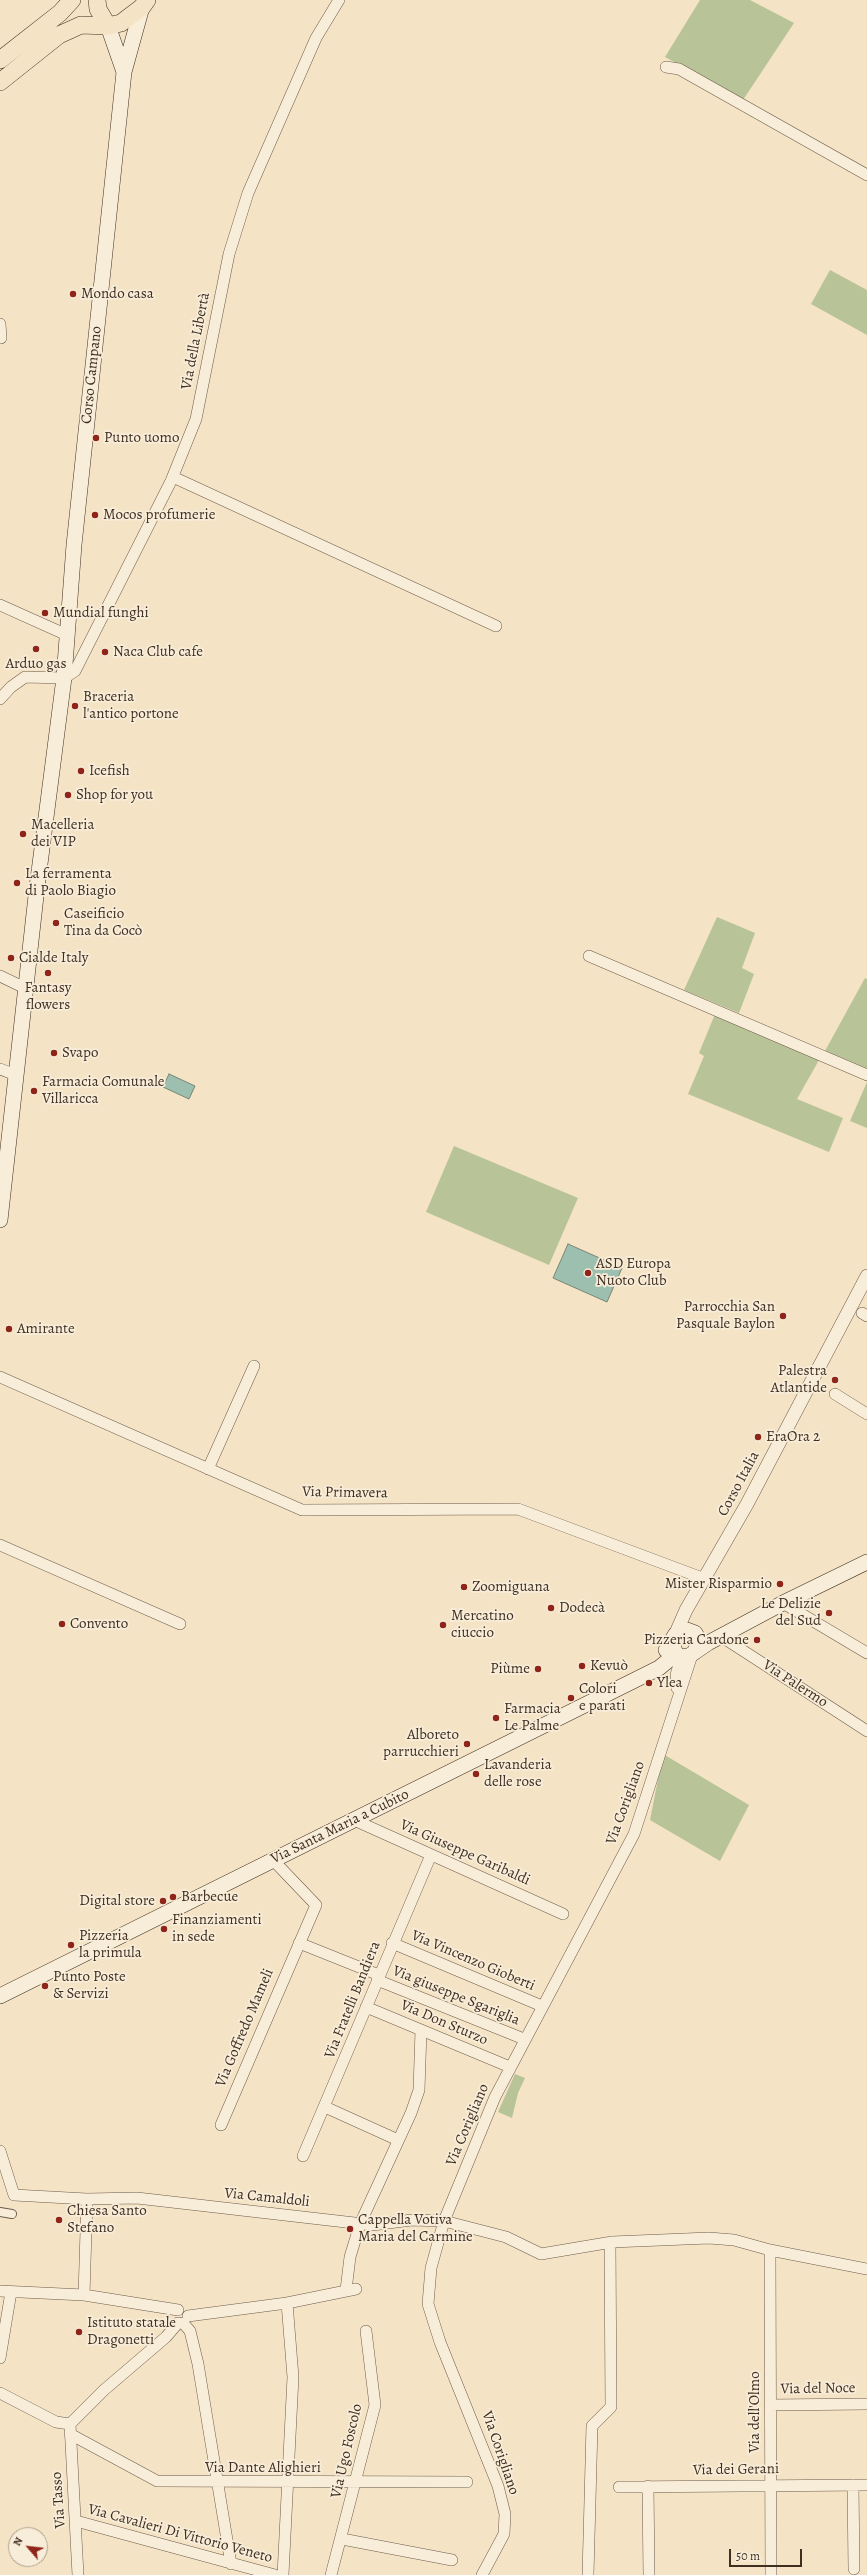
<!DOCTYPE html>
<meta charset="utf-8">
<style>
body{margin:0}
#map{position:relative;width:867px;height:2575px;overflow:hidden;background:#f4e3c5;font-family:Alegreya,serif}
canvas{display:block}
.north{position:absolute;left:8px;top:2527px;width:40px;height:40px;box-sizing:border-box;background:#f8edd9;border:1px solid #aea18f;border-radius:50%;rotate:298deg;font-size:11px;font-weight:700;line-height:16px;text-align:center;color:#402f21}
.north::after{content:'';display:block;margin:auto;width:14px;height:18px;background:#8f2418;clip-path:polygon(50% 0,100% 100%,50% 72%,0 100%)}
.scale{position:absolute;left:729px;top:2549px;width:73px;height:18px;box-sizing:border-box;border:2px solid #402f21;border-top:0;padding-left:5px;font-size:12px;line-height:14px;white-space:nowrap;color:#402f21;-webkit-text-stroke:3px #f8edd9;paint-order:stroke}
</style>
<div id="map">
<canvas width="867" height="2575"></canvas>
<div class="north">N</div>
<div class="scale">50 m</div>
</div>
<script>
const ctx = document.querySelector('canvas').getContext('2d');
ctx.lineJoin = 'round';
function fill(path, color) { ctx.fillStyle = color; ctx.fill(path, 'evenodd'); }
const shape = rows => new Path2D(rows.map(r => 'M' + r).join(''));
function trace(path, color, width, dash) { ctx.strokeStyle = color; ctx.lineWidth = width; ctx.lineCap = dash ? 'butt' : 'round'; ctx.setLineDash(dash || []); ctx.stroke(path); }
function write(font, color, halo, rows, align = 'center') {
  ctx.font = font + ' Alegreya,serif'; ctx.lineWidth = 3.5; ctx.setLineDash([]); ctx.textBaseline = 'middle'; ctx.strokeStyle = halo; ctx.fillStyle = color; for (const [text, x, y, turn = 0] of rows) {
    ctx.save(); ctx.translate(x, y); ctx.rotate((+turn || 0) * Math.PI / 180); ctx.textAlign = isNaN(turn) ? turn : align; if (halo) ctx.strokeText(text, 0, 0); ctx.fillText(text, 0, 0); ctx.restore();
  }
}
fill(shape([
 [700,0,750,0,794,23,743,100,665,57],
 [830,270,867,290,867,335,811,304],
 [717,917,755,933,742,968,754,974,739,1013,684,990],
 [865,978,867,979,867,1069,825,1051],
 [715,1014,819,1060,797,1099,843,1118,829,1152,688,1094,704,1056,699,1053],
 [867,1082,867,1128,850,1121],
 [454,1146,578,1198,549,1265,426,1212],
 [663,1754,749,1805,720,1861,650,1820],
 [515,2074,525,2078,518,2093,512,2118,498,2112]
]), '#b8c497');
const water = shape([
 [169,1074,195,1086,189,1099,163,1087,169,1074],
 [568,1244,622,1268,607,1302,553,1278,568,1244]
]);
fill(water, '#9cbfaf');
trace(water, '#778576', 1);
const pedestrian = shape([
 [0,2212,12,2214]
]);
const minor = shape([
 [666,67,679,69,867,175],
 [0,324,1,338],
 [173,477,496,626],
 [0,605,67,635],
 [0,699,11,687,25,677,64,678,75,671,171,481,196,419,229,254,248,193,316,38,339,0],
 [589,956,867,1075],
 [0,976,25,988],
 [0,1069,16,1075],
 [862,1313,867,1316],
 [0,1377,302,1510,518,1509,705,1579],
 [835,1394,867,1414],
 [208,1469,254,1366],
 [0,1545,180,1624],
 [783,1603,867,1653],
 [722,1637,867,1731],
 [677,1688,676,1675,681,1657],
 [354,1820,563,1914],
 [299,1943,379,1975],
 [392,1943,542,2006],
 [377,1980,524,2039],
 [366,2007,510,2067],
 [325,2107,398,2140],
 [221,2125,316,1905,273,1860],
 [0,2151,14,2195,87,2199,137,2198,372,2225,412,2220,444,2221,506,2237,541,2254,612,2242,709,2238,734,2240,770,2250,867,2269],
 [303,2156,431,1855],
 [770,2250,771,2575],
 [346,2290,350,2257,360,2224,411,2113,419,2090,421,2030],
 [0,2291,84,2295,178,2310],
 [84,2295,87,2199],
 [188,2316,287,2303,356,2289],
 [183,2323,190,2331,198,2364,231,2564],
 [0,2358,11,2292],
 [0,2393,56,2422,70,2424],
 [770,2405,867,2404],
 [70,2424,78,2575],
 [70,2424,104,2390,166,2337,178,2323],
 [70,2434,157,2481,467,2482],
 [853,2485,854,2569],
 [648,2486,649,2575],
 [619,2487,867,2485],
 [76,2521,275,2575],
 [342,2539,452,2560],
 [283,2575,293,2377,287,2303],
 [331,2575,375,2405,366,2331],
 [482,2575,504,2534,505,2514,498,2486,440,2342,428,2304,431,2268,444,2221,495,2097,634,1834,692,1655],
 [588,2575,592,2426,611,2407,610,2242]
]);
const tertiary = shape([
 [675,1635,686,1610,747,1504,867,1276]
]);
const secondary = shape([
 [108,26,124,72],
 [0,1220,37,887,64,678,74,545,124,72,142,7],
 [672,1643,676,1654,681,1657,689,1656,708,1643,783,1603,867,1562],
 [666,1650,675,1635,687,1630,695,1633,699,1640,695,1652],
 [0,1996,637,1679,659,1668,676,1654]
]);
const primary = shape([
 [97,0,98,9,108,26],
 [0,60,60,13,72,0],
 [0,82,59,35,81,25,108,26,121,23,142,7,147,0]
]);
trace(pedestrian, '#6d5c4a', 10);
trace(minor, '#6d5c4a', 12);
trace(tertiary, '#6d5c4a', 14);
trace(secondary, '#402f21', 16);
trace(primary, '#402f21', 18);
trace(pedestrian, '#f8edd9', 8);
trace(minor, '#f8edd9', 11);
trace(tertiary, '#f8edd9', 13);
trace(secondary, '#f8edd9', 15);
trace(primary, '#f4e3c5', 17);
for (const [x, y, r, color] of [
 [73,294,4,"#8f2418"],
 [96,438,4,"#8f2418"],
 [95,515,4,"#8f2418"],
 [45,613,4,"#8f2418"],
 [36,649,4,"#8f2418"],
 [105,652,4,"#8f2418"],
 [75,706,4,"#8f2418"],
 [81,771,4,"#8f2418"],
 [68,795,4,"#8f2418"],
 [23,834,4,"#8f2418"],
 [17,883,4,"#8f2418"],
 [56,923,4,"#8f2418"],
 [11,958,4,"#8f2418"],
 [48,973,4,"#8f2418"],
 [54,1053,4,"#8f2418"],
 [34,1091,4,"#8f2418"],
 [588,1273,4,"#8f2418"],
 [783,1316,4,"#8f2418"],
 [9,1329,4,"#8f2418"],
 [835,1380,4,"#8f2418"],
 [758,1437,4,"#8f2418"],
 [780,1584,4,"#8f2418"],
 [464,1587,4,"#8f2418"],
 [551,1608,4,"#8f2418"],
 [829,1613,4,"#8f2418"],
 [62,1624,4,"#8f2418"],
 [443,1625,4,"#8f2418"],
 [757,1640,4,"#8f2418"],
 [582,1666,4,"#8f2418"],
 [538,1669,4,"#8f2418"],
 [649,1683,4,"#8f2418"],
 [571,1698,4,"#8f2418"],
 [496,1718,4,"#8f2418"],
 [467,1744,4,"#8f2418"],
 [476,1774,4,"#8f2418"],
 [173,1897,4,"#8f2418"],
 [163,1901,4,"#8f2418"],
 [164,1929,4,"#8f2418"],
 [71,1945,4,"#8f2418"],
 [45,1986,4,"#8f2418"],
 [59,2220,4,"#8f2418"],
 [350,2229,4,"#8f2418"],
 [79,2332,4,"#8f2418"]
]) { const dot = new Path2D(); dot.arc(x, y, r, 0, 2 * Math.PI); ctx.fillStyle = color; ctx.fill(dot); trace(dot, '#f8edd9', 1.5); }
write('15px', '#402f21', '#f8edd9', [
 ["Mondo casa",81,294],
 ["Punto uomo",104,438],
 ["Mocos profumerie",103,515],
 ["Mundial funghi",53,613],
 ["Naca Club cafe",113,652],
 ["Arduo gas",36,664,"center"],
 ["Braceria",83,697],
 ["l'antico portone",83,714],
 ["Icefish",89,771],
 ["Shop for you",76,795],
 ["Macelleria",31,825],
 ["dei VIP",31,842],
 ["La ferramenta",25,874],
 ["di Paolo Biagio",25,891],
 ["Caseificio",64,914],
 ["Tina da Cocò",64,931],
 ["Cialde Italy",19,958],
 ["Fantasy",48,988,"center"],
 ["flowers",48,1005,"center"],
 ["Svapo",62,1053],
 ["Farmacia Comunale",42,1082],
 ["Villaricca",42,1099],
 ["ASD Europa",596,1264],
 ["Nuoto Club",596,1281],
 ["Parrocchia San",775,1307,"right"],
 ["Pasquale Baylon",775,1324,"right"],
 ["Amirante",17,1329],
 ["Palestra",827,1371,"right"],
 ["Atlantide",827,1388,"right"],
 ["EraOra 2",766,1437],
 ["Mister Risparmio",772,1584,"right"],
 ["Zoomiguana",472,1587],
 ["Le Delizie",821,1604,"right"],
 ["del Sud",821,1621,"right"],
 ["Dodecà",559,1608],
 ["Mercatino",451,1616],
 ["ciuccio",451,1633],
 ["Convento",70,1624],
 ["Pizzeria Cardone",749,1640,"right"],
 ["Kevuò",590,1666],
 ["Piùme",530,1669,"right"],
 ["Ylea",657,1683],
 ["Colori",579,1689],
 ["e parati",579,1706],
 ["Farmacia",504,1709],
 ["Le Palme",504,1726],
 ["Alboreto",459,1735,"right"],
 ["parrucchieri",459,1752,"right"],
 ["Lavanderia",484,1765],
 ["delle rose",484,1782],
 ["Barbecue",181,1897],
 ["Digital store",155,1901,"right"],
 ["Finanziamenti",172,1920],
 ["in sede",172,1937],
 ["Pizzeria",79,1936],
 ["la primula",79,1953],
 ["Punto Poste",53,1977],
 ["& Servizi",53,1994],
 ["Chiesa Santo",67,2211],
 ["Stefano",67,2228],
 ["Cappella Votiva",358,2220],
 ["Maria del Carmine",358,2237],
 ["Istituto statale",87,2323],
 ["Dragonetti",87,2340]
], 'left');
write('15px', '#402f21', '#f8edd9', [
 ["Via della Libertà",196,341,-79],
 ["Corso Campano",92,375,-84],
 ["Corso Italia",739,1484,-62],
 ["Via Primavera",345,1493,1],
 ["Via Palermo",795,1684,33],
 ["Via Corigliano",626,1803,-70],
 ["Via Santa Maria a Cubito",340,1827,-26],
 ["Via Giuseppe Garibaldi",465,1853,24],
 ["Via Vincenzo Gioberti",473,1961,23],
 ["Via giuseppe Sgariglia",456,1996,22],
 ["Via Fratelli Bandiera",353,2000,-68],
 ["Via Don Sturzo",444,2023,23],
 ["Via Goffredo Mameli",245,2028,-67],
 ["Via Corigliano",468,2125,-67],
 ["Via Camaldoli",267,2198,6],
 ["Via del Noce",818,2389,-1],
 ["Via dell'Olmo",755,2412,-90],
 ["Via Ugo Foscolo",347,2451,-77],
 ["Via Corigliano",500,2453,71],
 ["Via Dante Alighieri",263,2468],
 ["Via dei Gerani",736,2470,-1],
 ["Via Tasso",59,2500,-94],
 ["Via Cavalieri Di Vittorio Veneto",180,2534,15]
]);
</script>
